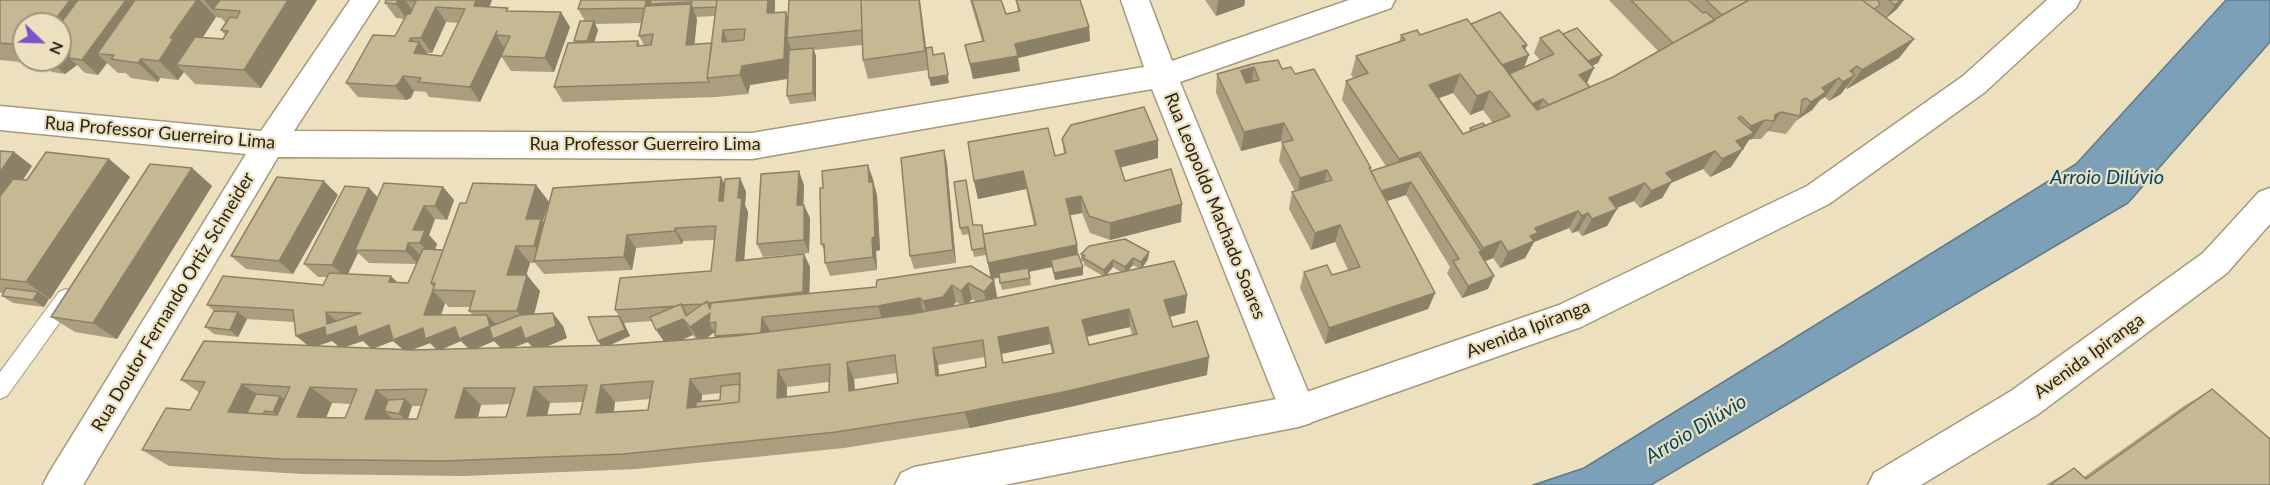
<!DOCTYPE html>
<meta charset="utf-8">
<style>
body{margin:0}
#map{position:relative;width:2270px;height:485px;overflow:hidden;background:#ece0bf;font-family:Lato,sans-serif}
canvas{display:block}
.north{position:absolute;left:12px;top:12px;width:60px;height:60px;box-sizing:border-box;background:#ece0bf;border:2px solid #9e957d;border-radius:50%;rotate:113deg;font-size:16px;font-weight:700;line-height:24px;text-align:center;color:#2a2519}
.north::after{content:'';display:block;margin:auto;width:21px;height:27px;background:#7e52cb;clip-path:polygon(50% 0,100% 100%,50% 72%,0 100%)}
</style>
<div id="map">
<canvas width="2270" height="485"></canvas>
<div class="north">N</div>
</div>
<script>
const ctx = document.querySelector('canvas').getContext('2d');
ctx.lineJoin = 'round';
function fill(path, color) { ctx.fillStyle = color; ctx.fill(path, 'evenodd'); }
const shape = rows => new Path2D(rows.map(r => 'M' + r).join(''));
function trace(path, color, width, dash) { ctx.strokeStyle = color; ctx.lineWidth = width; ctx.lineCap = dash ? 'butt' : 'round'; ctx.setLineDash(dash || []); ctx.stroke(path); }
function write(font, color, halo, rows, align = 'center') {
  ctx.font = font + ' Lato,sans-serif'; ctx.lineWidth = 4.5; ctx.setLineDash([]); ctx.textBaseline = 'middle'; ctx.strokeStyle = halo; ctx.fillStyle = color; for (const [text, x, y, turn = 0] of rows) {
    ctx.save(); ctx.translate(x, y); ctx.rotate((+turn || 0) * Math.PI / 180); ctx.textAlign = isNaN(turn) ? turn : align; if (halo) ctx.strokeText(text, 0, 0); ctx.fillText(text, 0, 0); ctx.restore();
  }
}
const water = shape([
 [2226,0,2270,0,2270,42,2128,203,1651,485,1533,485,1584,468,2076,164,2226,0]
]);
fill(water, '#7ca0b8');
trace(water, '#637b88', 1.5);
const service = shape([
 [66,289,73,292,76,298,73,304,7,396,0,399,0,372,59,292,66,289]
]);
const minor = shape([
 [350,0,379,0,294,131,752,133,1144,67,1121,0,1149,0,1172,61,1349,0,1395,0,1391,8,1180,82,1316,411,1311,423,1298,427,1285,423,1152,89,752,159,278,157,83,485,43,485,49,473,246,154,0,130,0,106,261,131,350,0]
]);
const secondary = shape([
 [2047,0,2080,0,2076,8,1985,92,1829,204,1581,327,1298,427,1004,485,895,485,901,473,914,467,1298,395,1559,305,1807,186,1963,76,2047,0],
 [2270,188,2270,224,2227,273,2037,415,1921,485,1868,485,1874,473,2011,391,2203,253,2259,192,2270,188]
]);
trace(service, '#a5997a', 2);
trace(minor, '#a5997a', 3);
trace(secondary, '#a5997a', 3);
fill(service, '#fff');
fill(minor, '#fff');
fill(secondary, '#fff');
fill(shape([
 [0,0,317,0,261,88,195,84,184,72,178,80,160,78,158,82,131,78,126,73,118,73,107,63,98,75,85,73,77,65,65,74,52,72,41,64,0,60],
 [216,17,220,18,220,17,226,23,221,30,225,35,223,39,203,37],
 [24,24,60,60,24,60],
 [386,0,492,0,489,7,570,27,554,72,511,71,501,56,480,102,429,97,426,92,414,91,411,98,406,100,358,97,346,83,395,36,404,19,396,18,385,3],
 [446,22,458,23,442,56,428,54,427,53,432,53],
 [581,0,775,0,775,13,788,17,789,0,927,48,932,47,934,55,949,83,931,86,928,70,868,79,863,60,862,45,814,50,816,56,816,101,790,104,787,96,788,79,750,85,748,94,716,97,563,102,554,87,575,43,574,41,585,21,578,9],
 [715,16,712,43,694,44,697,19,696,17],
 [642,23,639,36,644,45,640,45,638,41,594,42,598,30,595,24],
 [970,0,1001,0,1006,14,1018,12,1016,0,1089,27,1090,41,1018,58,1020,71,973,79,965,45,982,41],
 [1205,0,1245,0,1244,6,1216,16],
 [1609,0,1904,0,1897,9,1886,18,1914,39,1899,58,1847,89,1846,87,1841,94,1829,101,1825,97,1820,100,1812,110,1797,120,1786,134,1768,131,1761,139,1752,139,1749,140,1731,167,1710,177,1703,169,1671,183,1662,198,1640,208,1634,201,1617,208,1607,226,1582,236,1578,231,1572,233,1569,228,1534,242,1525,258,1500,268,1493,258,1485,261,1488,289,1462,298,1447,273,1450,267,1406,195,1387,201,1435,293,1428,309,1325,344,1300,288,1304,272,1332,275,1348,270,1335,242,1311,250,1289,209,1292,192,1295,191,1279,161,1282,144,1281,141,1241,151,1216,93,1217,74,1252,64,1282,69,1295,74,1371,171,1386,166,1342,100,1346,81,1354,78,1351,75,1356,56,1399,42,1401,35,1420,35,1471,24,1525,50,1524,67,1540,60,1534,53,1540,38,1563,34,1598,63,1592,66,1587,83,1590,87,1613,77,1658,51],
 [1453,93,1470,115,1483,110,1493,123,1485,126,1470,128,1469,132,1463,134,1439,98],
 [1062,139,1158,158,1120,167,1125,181,1181,222,1110,240,1090,233,1082,213,1070,215,1077,245,1078,254,1083,267,1083,275,1055,280,1052,267,1029,272,1031,285,1002,290,999,278,992,279,994,280,997,297,995,299,1103,276,1084,265,1084,262,1081,261,1081,254,1149,252,1148,259,1142,268,1187,295,1185,313,1170,317,1173,327,1207,375,1070,407,970,428,844,448,637,469,464,476,303,474,169,466,142,450,190,410,200,393,181,380,308,346,294,322,247,319,238,337,214,334,205,327,214,311,207,305,323,285,327,277,318,277,304,264,369,188,378,198,443,187,454,200,447,220,435,219,429,235,437,244,435,250,443,250,466,203,536,185,549,202,543,221,544,223,724,184,740,178,746,192,745,205,748,212,744,260,804,254,810,267,809,294,991,279,986,255,974,257,970,234,962,235,960,228,973,225,983,234,1034,225,1026,189,978,199,974,181,1064,154],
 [715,240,711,271,615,310,619,316,601,345,547,346,567,338,563,326,534,314,540,291,526,275,530,263,535,263,544,274,632,270,636,248,682,244,683,241],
 [358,253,369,263,417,264,408,283,397,283,391,276,348,274],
 [1133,265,1138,268,1128,270],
 [1113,267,1121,272,1106,275],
 [972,299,977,302,968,303],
 [956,302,961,305,953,306],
 [445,303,449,307,471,307,469,311,473,315,441,315],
 [652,321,664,341,610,345,630,336,624,323],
 [1130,327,1132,335,1089,345,1087,337],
 [714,332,716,337,706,338],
 [693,335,696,339,681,340],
 [332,341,339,347,317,346],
 [363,341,371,348,345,347],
 [393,341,403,349,374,348],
 [461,341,469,348,442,349],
 [494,341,501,348,477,348],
 [528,342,532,347,514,347],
 [430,343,436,349,412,350],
 [1050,344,1052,353,1003,363,1001,354],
 [985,357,986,367,939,375,938,365],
 [897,373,898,383,855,390,854,379],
 [829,382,829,392,787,397,787,387],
 [721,393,720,400,701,402,702,395],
 [650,399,648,410,614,412,615,402],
 [583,402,580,414,547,416,550,403],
 [332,403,350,404,345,418,326,418],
 [510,404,506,417,478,418,481,405],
 [412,406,421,406,417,419,408,419],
 [944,150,947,164,956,263,914,269,910,256],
 [0,151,14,152,32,166,23,180,27,180,109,159,130,177,50,299,49,298,44,307,13,303,2,296,3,293,0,293],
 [192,168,212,186,117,339,75,332,51,317],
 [873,179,877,195,880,250,876,251,877,270,830,276,825,263,825,252,821,244,823,188],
 [804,185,803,205,810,218,809,253,763,257,757,244],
 [338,195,293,274,246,269,231,256],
 [2212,389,2270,485,2046,485,2074,468,2084,477,2184,406]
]), '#aa9e7e');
fill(shape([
 [70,0,105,0,63,48,75,59,69,58,77,65,65,74,49,60,60,60,60,24,52,24],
 [126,0,146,0,97,54,107,63,98,75,82,60],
 [197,0,200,0,216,17,191,55,176,65,184,72,178,80,159,61,170,38],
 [204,0,231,0,213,9,220,17,220,18],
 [288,0,317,0,261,88,244,70],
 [398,0,405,0,412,10,407,19,396,4],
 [476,0,492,0,484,21,474,6],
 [646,0,656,0,650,4,654,12,645,8],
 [768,0,775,0,774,33,767,13],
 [919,0,920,0,929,70,925,51],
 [1219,0,1245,0,1244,6,1216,16,1218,1],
 [1899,0,1904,0,1897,9,1884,20],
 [691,4,697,19,693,60,686,45],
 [436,7,446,22,432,53,421,38],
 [561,12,570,27,554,72,545,58],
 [786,12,793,32,787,38,792,52,791,78,750,85,748,94,740,75,742,66],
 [594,21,598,30,592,50,587,41],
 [1089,27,1090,41,1018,58,1020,71,973,79,970,64,1015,44],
 [723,30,731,50,722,42],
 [497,31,496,35,505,49,480,102,470,87],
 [411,38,417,46,419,42,430,57,414,53,409,41],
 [1914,39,1899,58,1847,89,1862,70],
 [1527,45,1522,58,1529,55,1523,70,1496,80,1501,65,1522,46],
 [813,48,816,56,816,101,813,93],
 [944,53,949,83,931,86,929,78],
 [1602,55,1598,63,1578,72,1582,64],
 [141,59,160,78,158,82,138,63],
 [1857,66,1846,80,1855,75,1841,94,1829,101,1843,82,1850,71],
 [1254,67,1251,86,1239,90,1241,71],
 [1594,68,1587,83,1579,75],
 [1460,74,1453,93,1423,104,1429,85],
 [403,76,414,91,411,98,406,100,395,86],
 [1839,78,1825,97,1820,100,1812,110,1797,120,1822,88],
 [1490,91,1483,110,1470,115,1477,96],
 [1543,99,1537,114,1528,106],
 [1781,112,1768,131,1767,131,1774,121,1775,115],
 [1765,120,1752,139,1749,140,1731,167,1710,177,1736,141,1744,137,1751,126],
 [1284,123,1281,141,1241,151,1244,132],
 [1158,140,1158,158,1115,169,1115,151],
 [944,150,947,164,956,263,953,250],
 [1715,151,1703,169,1671,183,1662,198,1640,208,1651,191,1666,173],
 [14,152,32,166,0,213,0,172],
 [1420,152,1414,170,1393,177,1399,159],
 [109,159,130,177,50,299,26,282],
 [868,165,873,179,873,194,873,182,877,195,880,250,876,251,877,270,873,257],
 [192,168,212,186,117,339,93,323],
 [1327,170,1323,187,1297,196,1300,178],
 [799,171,804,185,803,219,797,205],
 [1023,171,1026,189,978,199,974,181],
 [721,177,728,191,726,214,719,201],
 [740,178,746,192,745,205,748,212,743,274,736,261,738,198],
 [324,181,338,195,293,274,279,261],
 [1411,182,1406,195,1375,205,1379,191],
 [1645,183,1634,201,1599,215,1609,198],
 [536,185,549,202,543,221,554,236,546,261,534,246,526,219],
 [443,187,454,200,447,220,435,206],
 [369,188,382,202,355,250,358,253,346,278,332,265],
 [1081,196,1082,213,1067,216,1066,199],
 [1182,204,1181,222,1110,240,1110,223],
 [804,205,810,218,809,253,804,240],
 [424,206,435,219,429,235,437,244,432,256,420,243,413,230],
 [1617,209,1607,226,1582,236,1592,219],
 [1578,211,1569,228,1534,242,1525,258,1500,268,1508,252,1535,228],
 [1588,213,1578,231,1572,233,1582,216],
 [1340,225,1335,242,1311,250,1315,233],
 [675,228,683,241,682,244,675,231],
 [627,235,636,248,632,270,624,257],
 [1501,241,1493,258,1476,265,1483,248],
 [408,243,421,256,418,264,406,251],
 [1077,245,1079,262,1051,260,1052,267,991,279,988,263],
 [516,246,530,263,521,292,507,275],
 [1149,252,1148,259,1141,270,1141,262],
 [804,254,810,267,809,305,803,292],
 [1133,258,1133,265,1125,274,1125,267],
 [1113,260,1113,267,1105,277,1104,270],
 [1083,267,1083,275,1055,280,1054,273],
 [527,275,540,291,531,327,517,311],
 [391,276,404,289,389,282],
 [1494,276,1488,289,1462,298,1468,286],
 [994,280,997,297,987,308,984,292],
 [968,283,972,299,965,307,961,291],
 [952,285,956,302,947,313,928,317,923,301],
 [433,291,445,303,437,327,424,315],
 [38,292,49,299,44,307,33,300],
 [1435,293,1428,309,1325,344,1329,328],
 [1187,295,1185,313,1164,318,1164,300],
 [920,298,924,314,883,322,878,306],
 [681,304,691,320,710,313,709,323,715,332,700,343,690,327],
 [1129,309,1130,327,1084,337,1082,320],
 [238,312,247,319,238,337,230,330],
 [326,312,340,324,356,326,389,325,423,328,455,327,487,315,499,327,553,313,563,326,567,338,536,351,528,342,504,351,494,341,471,351,461,341,438,351,430,343,406,352,393,341,372,349,363,341,341,348,332,341,311,348,296,336,327,324],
 [619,316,624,323,630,336,603,348,598,341],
 [762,317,771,333,761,333],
 [683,319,693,335,667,346,656,330],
 [1048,327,1050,344,1001,354,998,337],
 [933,348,938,365,941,392,936,376],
 [1209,357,1207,375,1070,407,970,428,965,412],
 [847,362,854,379,856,407,849,391],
 [778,370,787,387,786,414,777,398],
 [690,379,702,395,700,417,687,408],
 [242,384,265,400,257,418,228,412],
 [601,385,615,402,611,429,596,413],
 [310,387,332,403,320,432,297,417],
 [534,387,550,403,543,432,527,416],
 [464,388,481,405,473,434,455,418],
 [376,390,396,406,384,411,392,418,386,435,365,419],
 [280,396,289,402,282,418,273,412],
 [405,399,412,406,407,421,399,414]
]), '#8b8167');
const building = shape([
 [0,0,70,0,52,24,24,24,24,45,0,43,0,0],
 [78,0,126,0,82,60,69,58,70,50,63,48,60,51,60,24,78,0],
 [135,0,197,0,170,38,174,38,159,61,141,59,138,63,111,59,114,55,97,54,135,0],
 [220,0,288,0,244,70,176,65,195,37,223,39,228,31,221,30,230,17,237,18,240,11,213,9,220,0],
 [386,0,398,0,396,4,385,3,386,0],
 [406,0,476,0,474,6,508,8,506,11,561,12,545,58,501,56,510,36,496,35,497,31,470,87,418,82,421,78,403,76,399,83,395,86,346,83,373,35,395,36,407,14,410,14,416,1,406,0],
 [436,7,465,9,442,56,414,53,419,42,409,41,411,38,421,38,436,7],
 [581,0,646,0,645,8,578,9,581,0],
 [651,0,717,0,716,7,693,8,691,5,692,2,650,4,651,0],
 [717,0,768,0,767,13,786,12,784,59,742,66,740,75,707,78,717,0],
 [745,29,744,40,722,42,723,30,745,29],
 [789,0,861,0,862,30,787,38,789,0],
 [861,0,919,0,925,51,863,60,861,0],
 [972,0,1001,0,1006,14,1020,11,1016,0,1080,0,1089,27,1015,44,1018,56,970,64,965,45,984,41,972,0],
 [1631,0,1688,0,1703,13,1706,12,1715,20,1673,43,1631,0],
 [1706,0,1749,0,1722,15,1706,0],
 [1749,0,1862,0,1914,39,1862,70,1857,66,1850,71,1855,75,1843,82,1839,78,1822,88,1826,92,1811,102,1806,98,1802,100,1800,116,1781,112,1775,115,1774,121,1765,120,1751,126,1741,116,1738,118,1754,133,1736,141,1743,149,1722,159,1715,151,1666,173,1673,181,1651,191,1645,183,1609,198,1617,209,1592,219,1588,213,1582,216,1578,211,1535,228,1538,233,1530,236,1534,241,1508,252,1501,241,1483,248,1420,152,1399,159,1346,81,1368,73,1356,56,1405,40,1401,35,1417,30,1420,35,1467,19,1537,110,1613,77,1749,0],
 [1460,74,1477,96,1490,91,1510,116,1463,134,1429,85,1460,74],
 [1862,0,1878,0,1880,5,1874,9,1862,0],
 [1889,0,1901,0,1895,5,1889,0],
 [691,4,686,45,712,43,707,78,709,82,554,87,568,43,638,41,637,46,651,45,653,34,639,36,645,6,691,4],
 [1500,12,1527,45,1522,46,1529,55,1502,65,1471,24,1500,12],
 [580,21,594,21,587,41,574,41,580,21],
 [1577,28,1602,55,1588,61,1563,34,1577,28],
 [1559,30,1594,68,1579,75,1590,87,1549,105,1543,99,1532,104,1509,74,1554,54,1540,38,1559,30],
 [932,47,933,55,944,53,948,75,929,78,926,48,932,47],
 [813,48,813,93,787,96,789,50,813,48],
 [1278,60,1282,69,1291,67,1295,74,1314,69,1371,168,1369,168,1435,293,1329,328,1304,272,1327,265,1332,275,1360,267,1340,225,1315,233,1292,192,1332,180,1327,170,1300,178,1282,143,1293,140,1284,123,1244,132,1217,74,1252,64,1278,60],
 [1254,67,1259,80,1246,83,1241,71,1254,67],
 [1144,107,1158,140,1115,151,1125,181,1171,169,1182,204,1110,223,1089,216,1081,196,1066,199,1077,245,988,263,983,234,1036,225,1023,171,974,181,968,142,1048,128,1055,156,1066,153,1062,139,1071,125,1144,107],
 [1483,123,1485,126,1472,130,1470,128,1483,123],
 [944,150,953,250,910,256,901,158,944,150],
 [0,151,14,152,0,172,0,151],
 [46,152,109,159,26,282,0,279,0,196,13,179,27,180,46,152],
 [1419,156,1482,252,1479,252,1494,276,1468,286,1453,261,1459,259,1411,182,1381,191,1371,171,1419,156],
 [150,164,192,168,93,323,51,317,150,164],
 [868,165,869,182,873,182,875,237,872,238,873,257,825,263,824,244,821,244,820,188,823,188,822,171,868,165],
 [799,171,797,205,804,205,804,240,757,244,761,174,799,171],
 [277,177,324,181,279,261,231,256,277,177],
 [721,177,719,201,723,201,725,179,740,178,738,198,742,198,736,261,804,254,803,292,708,303,707,301,704,304,681,305,681,304,677,306,615,310,620,278,711,271,716,226,675,228,675,231,627,235,624,257,534,261,553,188,721,177],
 [966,180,973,225,982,225,985,248,972,250,968,227,960,228,954,182,966,180],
 [384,183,443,187,435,206,424,206,413,230,425,230,420,243,408,243,406,251,355,250,384,183],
 [473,183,536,185,526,219,541,219,534,246,516,246,507,275,527,275,517,311,469,311,475,291,433,290,435,283,431,283,460,203,466,203,473,183],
 [345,186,369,188,332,265,304,264,345,186],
 [1125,239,1149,252,1141,262,1133,258,1125,267,1113,260,1104,270,1083,258,1085,256,1081,254,1089,246,1125,239],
 [423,249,443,250,431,283,434,286,433,290,424,315,487,315,490,326,459,339,455,327,425,339,423,328,393,340,389,325,358,337,356,326,326,336,325,327,296,336,293,310,207,305,223,276,323,285,329,273,391,276,389,282,408,283,423,249],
 [326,312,361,313,327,324,326,312],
 [1078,254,1083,267,1054,273,1051,260,1078,254],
 [1174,261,1187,295,1164,300,1173,327,1197,321,1209,357,1068,391,965,412,836,432,624,454,445,461,355,460,280,459,142,450,166,408,190,410,205,382,181,380,204,341,413,350,617,345,735,336,911,314,1002,297,1174,261],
 [1129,309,1137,334,1089,345,1082,320,1129,309],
 [1048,327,1054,353,1003,363,998,337,1048,327],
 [983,340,986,367,936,376,933,348,983,340],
 [895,355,898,383,849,391,847,362,895,355],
 [830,364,829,392,777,398,778,370,830,364],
 [740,373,739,402,687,408,690,379,740,373],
 [653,381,648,410,596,413,601,385,653,381],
 [242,384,290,387,277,415,228,412,242,384],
 [587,385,580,414,527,416,534,387,587,385],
 [310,387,357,389,345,418,297,417,310,387],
 [464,388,515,388,506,417,455,418,464,388],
 [427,389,417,419,365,419,376,390,427,389],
 [971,266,994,280,984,292,968,283,961,291,952,285,943,297,923,301,920,298,878,306,762,317,761,333,715,336,716,322,709,323,710,313,690,327,683,319,656,330,650,317,681,304,686,316,707,301,710,309,711,303,876,287,877,280,971,266],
 [1028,268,1030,278,1000,283,999,273,1028,268],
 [6,288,38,292,33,300,2,296,6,288],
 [214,311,238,312,230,330,205,327,214,311],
 [553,313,556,326,525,339,521,327,493,339,489,327,520,315,553,313],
 [619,316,625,330,598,341,588,317,619,316],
 [740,384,739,402,696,407,696,402,720,400,721,386,740,384],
 [2212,389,2270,439,2270,485,2050,485,2074,468,2086,479,2212,389],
 [256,394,280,396,273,412,265,411,263,414,247,413,256,394],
 [405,399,399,414,384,411,388,400,405,399]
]);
fill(building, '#c6b893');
trace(building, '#8b8167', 1.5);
write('18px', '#2a2519', '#ece0bf', [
 ["Rua Professor Guerreiro Lima",160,133,5],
 ["Rua Professor Guerreiro Lima",645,144],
 ["Rua Leopoldo Machado Soares",1215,206,68],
 ["Rua Doutor Fernando Ortiz Schneider",173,302,-59],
 ["Avenida Ipiranga",1528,329,-21],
 ["Avenida Ipiranga",2089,356,-36]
]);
write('italic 20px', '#004667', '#ece0bf', [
 ["Arroio Dilúvio",2107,178],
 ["Arroio Dilúvio",1696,429,-31]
]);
</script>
